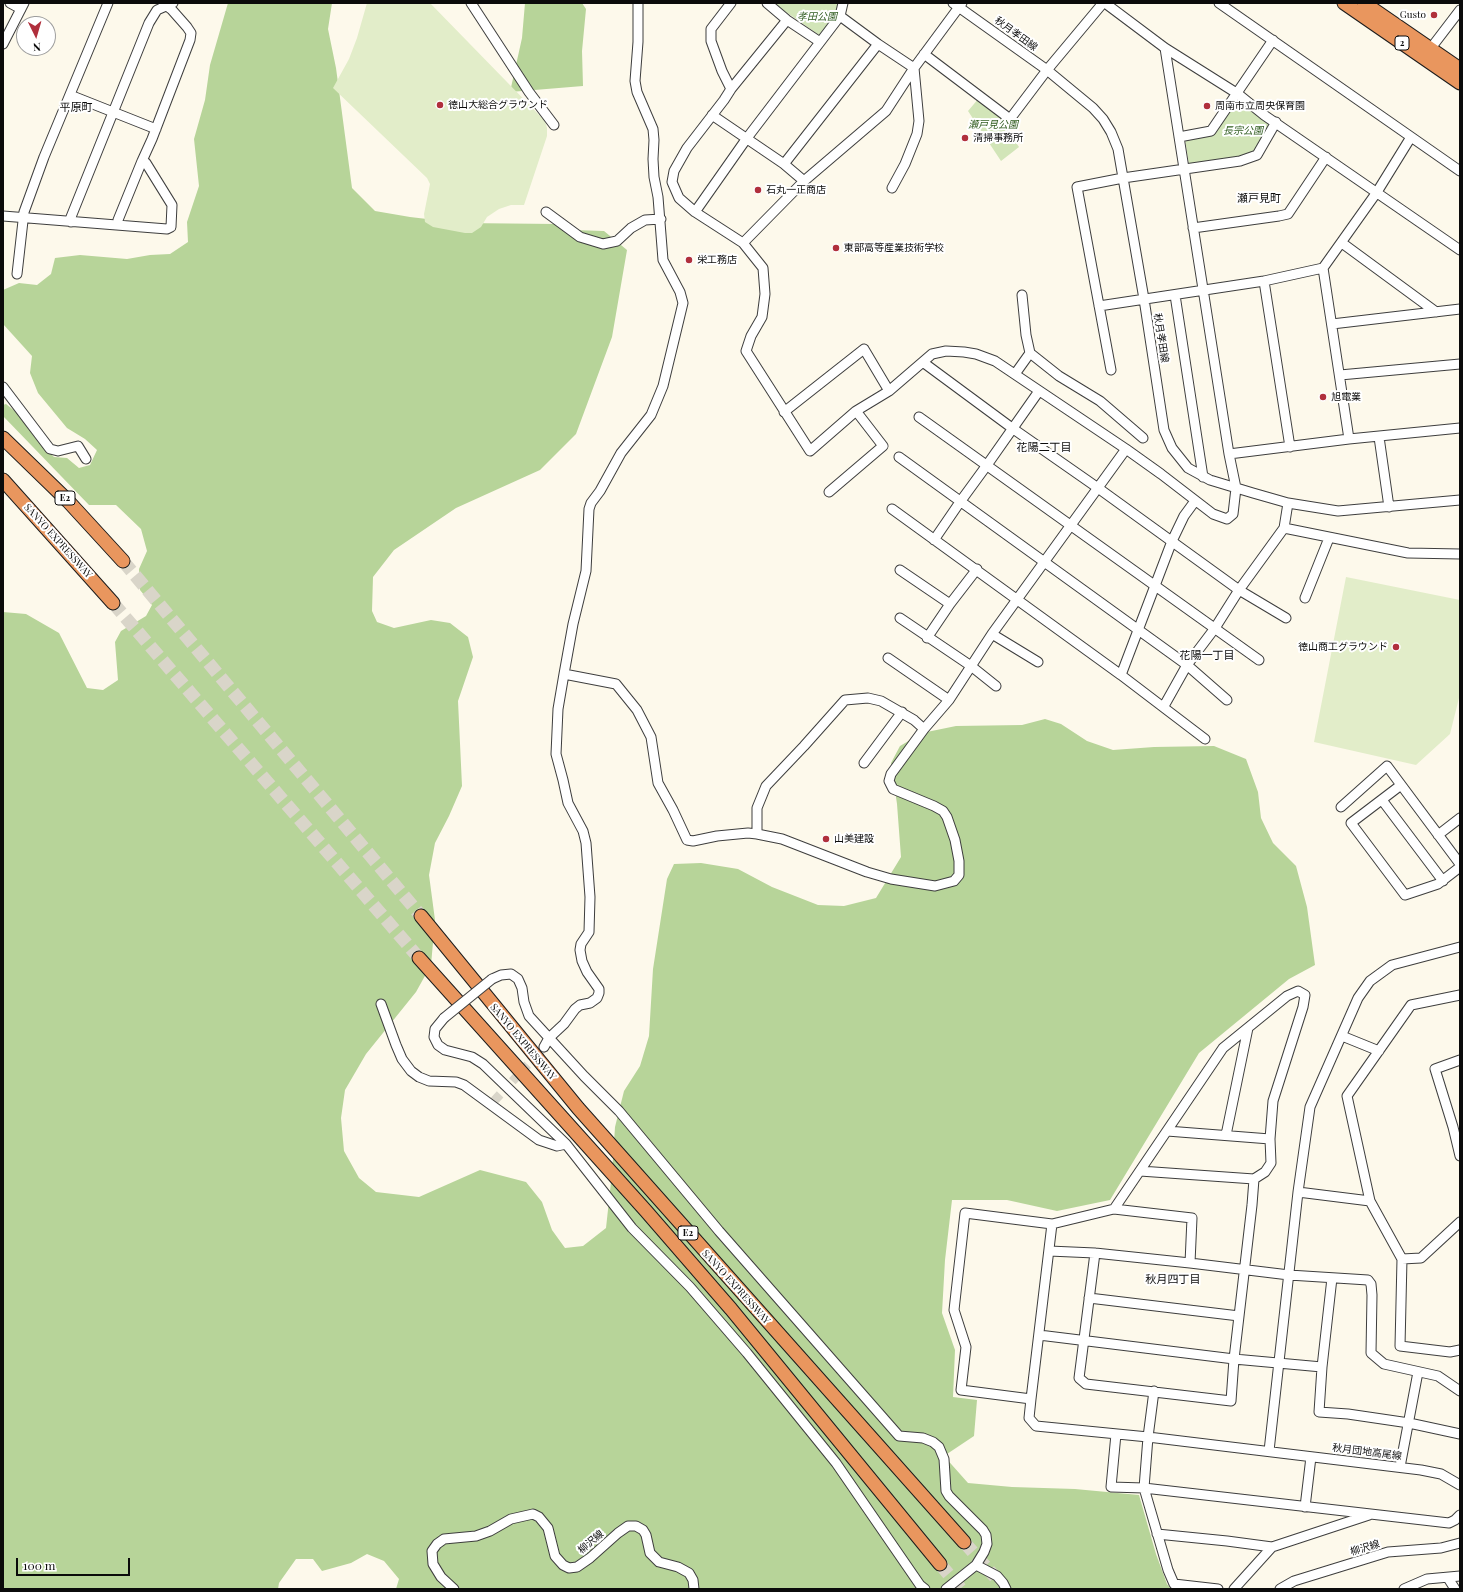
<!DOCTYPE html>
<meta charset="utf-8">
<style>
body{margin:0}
#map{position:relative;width:1463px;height:1592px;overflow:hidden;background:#fdf9eb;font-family:"Playfair Display",serif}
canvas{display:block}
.frame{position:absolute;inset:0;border:4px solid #0b0b0b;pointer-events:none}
.north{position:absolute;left:16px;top:16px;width:40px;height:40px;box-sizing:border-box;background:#fff;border:1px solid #9d9d9d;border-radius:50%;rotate:175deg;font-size:11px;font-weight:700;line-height:16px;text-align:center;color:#0b0b0b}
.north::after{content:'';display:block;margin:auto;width:14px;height:18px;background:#b02f3c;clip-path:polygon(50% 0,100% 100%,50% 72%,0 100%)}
.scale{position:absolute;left:16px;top:1558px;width:114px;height:18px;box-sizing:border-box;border:2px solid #0b0b0b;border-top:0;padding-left:5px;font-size:12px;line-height:14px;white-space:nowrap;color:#0b0b0b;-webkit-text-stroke:3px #fff;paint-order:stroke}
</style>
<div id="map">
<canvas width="1463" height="1592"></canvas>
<div class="frame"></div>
<div class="north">N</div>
<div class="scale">100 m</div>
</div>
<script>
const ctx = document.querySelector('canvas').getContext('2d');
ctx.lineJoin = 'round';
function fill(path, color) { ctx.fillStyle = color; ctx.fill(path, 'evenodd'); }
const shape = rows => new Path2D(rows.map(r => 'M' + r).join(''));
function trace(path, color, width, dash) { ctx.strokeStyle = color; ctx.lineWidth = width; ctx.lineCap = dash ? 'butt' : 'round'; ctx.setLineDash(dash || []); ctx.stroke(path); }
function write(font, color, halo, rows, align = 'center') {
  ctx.font = font + ' "Playfair Display","Noto Sans JP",serif'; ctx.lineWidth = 4; ctx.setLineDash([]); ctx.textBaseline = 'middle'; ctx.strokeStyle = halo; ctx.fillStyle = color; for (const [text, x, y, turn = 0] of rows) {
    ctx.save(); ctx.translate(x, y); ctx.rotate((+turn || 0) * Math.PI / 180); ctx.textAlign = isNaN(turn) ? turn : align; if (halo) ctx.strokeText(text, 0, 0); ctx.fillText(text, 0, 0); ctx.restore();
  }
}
fill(shape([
 [773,3,839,3,837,14,819,35],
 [979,98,1011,122,1006,128,1019,147,1001,161,968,111],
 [1239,99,1271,125,1256,152,1244,157,1189,165,1185,139,1211,136,1215,132]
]), '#d2e5b8');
fill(shape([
 [228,3,332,3,328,29,336,68,352,188,375,211,410,217,461,223,557,224,573,230,604,231,627,250,612,337,576,434,540,470,456,508,394,550,373,577,372,611,377,622,394,628,431,620,450,623,468,637,473,657,458,701,462,786,449,816,435,843,429,875,435,920,431,965,416,992,366,1054,345,1090,341,1118,344,1151,359,1178,376,1192,419,1197,480,1170,526,1182,542,1202,552,1230,565,1248,583,1246,606,1228,612,1173,615,1127,624,1091,640,1066,649,1036,653,969,667,879,674,864,701,863,738,869,772,887,818,905,844,906,876,898,901,857,897,804,891,763,900,746,922,733,956,726,1022,725,1045,719,1061,724,1087,741,1113,750,1154,747,1214,746,1246,759,1258,792,1261,818,1273,843,1296,866,1307,907,1315,965,1289,979,1199,1053,1110,1200,1057,1211,1007,1200,952,1200,945,1260,942,1313,955,1350,953,1397,977,1400,974,1436,944,1456,968,1483,1012,1487,1075,1489,1139,1495,1156,1554,1167,1584,1171,1589,396,1589,399,1579,384,1561,367,1554,351,1563,322,1571,313,1559,296,1559,279,1583,278,1589,3,1589,3,612,26,614,59,633,87,688,103,690,118,680,115,642,121,631,146,616,152,605,140,590,139,569,147,551,141,529,116,505,89,505,3,416,3,405,6,404,16,412,39,443,54,457,67,458,79,468,90,465,97,450,85,439,67,428,38,393,30,373,32,356,3,324,3,290,19,283,37,285,51,274,55,258,80,255,127,259,150,255,170,254,188,242,187,222,199,186,194,139,205,100,210,65],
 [525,3,582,3,586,9,582,51,583,86,510,92,522,38]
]), '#b7d499');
fill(shape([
 [367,3,430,3,545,121,547,128,547,136,524,205,511,205,499,209,487,217,481,227,472,233,465,233,433,227,425,222,424,214,430,184,427,178,333,88,349,59,357,38],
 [1346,577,1460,600,1460,694,1450,734,1416,765,1314,742]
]), '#e2edc9');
trace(shape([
 [494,1101,544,1047]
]), '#d9d5c9', 9, [9, 4.5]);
trace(shape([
 [123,561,421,916],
 [113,603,419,958],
 [964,1542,995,1577],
 [940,1564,961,1589]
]), '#d9d5c9', 13, [13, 6]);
const minor = shape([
 [10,3,21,9],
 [471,3,529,92,554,125],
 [767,3,787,20,820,42],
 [953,3,1047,70,1093,108,1103,119,1111,132,1118,149,1144,299,1164,430,1172,448,1188,468,1210,480,1253,493,1288,503,1338,511,1460,500],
 [1105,3,1165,48,1238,94,1264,115,1460,250],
 [1219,3,1460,171],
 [840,16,878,44,914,68],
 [787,20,731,89,724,100,687,148,674,171,672,182,679,198,695,212,743,243,763,268,765,294,762,317,751,336,746,351,810,451,856,411,889,391,932,354,946,351,964,352,976,354,995,361,1126,449,1161,474,1213,514,1227,519,1233,514,1236,488,1229,454,1165,48],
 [3,44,24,3],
 [1431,48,1460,10],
 [924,54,1010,119,1047,70,1103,3],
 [731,89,722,71,711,41,711,29,731,3],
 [70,95,156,129],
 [712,115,784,164,804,181],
 [1179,137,1211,131,1273,40],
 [784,164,878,44],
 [892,188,905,164,917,134,919,121,914,68],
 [546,212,580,237,603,244,617,241,631,228,645,220,661,219],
 [695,212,747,138,840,16,843,3],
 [3,216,167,229,171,227,172,205,146,163,142,161],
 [71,222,71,217,149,23,157,10,173,3],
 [118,225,118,220,142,161,152,139,190,40,191,33,187,27,172,10,163,3],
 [1193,228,1279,216,1288,214,1326,157],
 [743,243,804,181,886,111,914,68,962,3],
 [1342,243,1436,312],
 [1323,268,1349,439],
 [17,274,24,212,44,157,108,3],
 [1264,281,1290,447],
 [1175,295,1203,477],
 [1099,306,1264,281,1323,268,1377,192,1411,137],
 [1332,324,1460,309],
 [1030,353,1059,376,1100,401,1143,438],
 [924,363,1012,428,1098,488,1239,590,1286,618],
 [1111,370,1077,187,1123,178,1240,161,1257,155,1276,122],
 [1015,374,1030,353,1026,335,1022,295],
 [1340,375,1460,364],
 [3,387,50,449,58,451,78,446,86,459],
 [784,412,864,349,889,391],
 [919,417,1259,660],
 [1379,437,1389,507],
 [1229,454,1349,439,1460,428],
 [899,457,1187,665,1227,700],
 [829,492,883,446,856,411],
 [892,509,1121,675,1205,739],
 [1284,528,1408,553,1460,554],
 [934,540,960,502,987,465,1039,391],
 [900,570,950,604],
 [1305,598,1329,538],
 [900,618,971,666,996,686],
 [992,634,1038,662],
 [927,638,950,604,977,569],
 [888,658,949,700],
 [564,674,616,684,637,710,651,737,658,783,673,810,687,840,693,841,717,836,748,833,757,834,782,839,867,872,891,879,935,886,954,881,959,875,959,861,955,840,947,817,943,811,934,806,893,789,889,781,891,774,924,729,949,700,992,634,1126,449],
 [1121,675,1172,541,1184,516,1195,501],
 [1164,706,1187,665,1215,628,1239,590,1284,528,1288,503],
 [864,763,902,712],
 [1401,785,1351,823,1405,895,1438,884,1460,867],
 [1382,800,1443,881],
 [1341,807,1387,766,1460,864],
 [757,834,757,808,766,786,804,746,845,700,868,698,881,701,914,720,924,729],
 [1438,835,1460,818],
 [492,979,501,975,511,974,518,979,522,988,524,1002,529,1016,584,1076,619,1111,719,1231,899,1436,923,1438,933,1442,939,1447,944,1459,946,1491,949,1496,983,1530,986,1535,987,1544,984,1552,976,1565,946,1589],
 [1460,995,1411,1005,1347,1096,1370,1201,1402,1259,1400,1346,1450,1352,1460,1350],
 [381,1004,396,1045,402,1059,411,1071,419,1077,429,1081,456,1082,464,1085,539,1140,557,1146,566,1144,632,1228,690,1287,747,1353,836,1463,920,1585,925,1589],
 [444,1018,435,1029,434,1037,438,1045,445,1050,472,1057,483,1064,566,1144],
 [1342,1036,1379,1051],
 [544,1047,549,1038,564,1024,575,1009,580,1005,590,1003,597,998,599,993,599,989,587,972,582,961,580,950,581,944,589,932,590,897,586,843,583,831,568,803,563,780,556,754,558,709,564,674,573,624,586,571,589,509,591,503,600,491,621,453,651,415,663,386,683,303,680,292,663,260,658,197,654,177,653,159,654,140,653,129,637,92,635,81,638,42,638,3],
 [1460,1060,1435,1069,1453,1127,1460,1156],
 [1167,1131,1270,1139],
 [1226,1135,1248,1028],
 [1298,1192,1370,1201],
 [1114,1209,1223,1048,1287,996,1298,991,1305,995,1303,1007,1273,1101,1270,1139,1271,1163,1265,1172,1254,1179,1140,1171],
 [1052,1224,1031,1399,1029,1418,1036,1426,1148,1437,1421,1470,1441,1474,1460,1485],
 [1049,1251,1095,1253,1190,1263,1289,1275,1368,1280,1371,1284,1372,1295,1371,1353,1384,1364,1438,1376,1460,1391],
 [1095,1253,1079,1378,1086,1384,1231,1401,1234,1359,1252,1205,1254,1179],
 [1402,1259,1421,1258,1460,1222],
 [1332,1278,1322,1367,1319,1412,1348,1414,1409,1423,1460,1434],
 [1089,1298,1239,1316],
 [1039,1335,1234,1359,1322,1367],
 [1154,1391,1148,1437,1144,1488,1168,1570,1174,1584,1218,1589],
 [1031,1399,961,1390,966,1347,954,1310,965,1213,1052,1224,1114,1209,1192,1218,1190,1263],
 [1116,1434,1111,1487,1144,1488,1449,1523,1455,1520,1460,1515],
 [1269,1451,1298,1192,1310,1107,1358,998,1370,981,1392,965,1460,947],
 [1400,1467,1418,1372],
 [1305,1507,1311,1457],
 [1157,1534,1227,1541,1272,1547],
 [976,1565,997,1576,1003,1583,1006,1589],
 [1448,1578,1455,1589],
 [454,1589,441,1577,433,1564,432,1551,437,1544,444,1539,476,1536,490,1531,511,1519,533,1514,539,1517,548,1528,555,1556,563,1565,569,1568,577,1567,590,1558,618,1533,628,1526,636,1526,643,1530,646,1535,650,1553,659,1562,678,1567,689,1573,693,1580,694,1589],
 [1234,1589,1272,1547,1369,1515],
 [1280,1589,1294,1581,1388,1552,1441,1548,1460,1543],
 [1404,1589,1427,1579,1460,1576]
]);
const highway = shape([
 [1344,3,1460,83],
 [1364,3,1460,69],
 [3,438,68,501,123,561],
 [3,480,113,603],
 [421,916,578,1108,964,1542],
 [419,958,646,1211,731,1309,940,1564]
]);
trace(minor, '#3e3e3e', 11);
trace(highway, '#1c1c1c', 15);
trace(minor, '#fff', 9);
trace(highway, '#e9965e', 13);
const minorBridge = shape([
 [444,1018,492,979]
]);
trace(minorBridge, '#3e3e3e', 11, []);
trace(minorBridge, '#fff', 9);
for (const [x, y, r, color] of [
 [1434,15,4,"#b02f3c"],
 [440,105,4,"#b02f3c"],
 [1207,106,4,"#b02f3c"],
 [965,138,4,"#b02f3c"],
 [758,190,4,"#b02f3c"],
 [836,248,4,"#b02f3c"],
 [689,260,4,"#b02f3c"],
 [1323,397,4,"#b02f3c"],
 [1396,647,4,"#b02f3c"],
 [826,839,4,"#b02f3c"]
]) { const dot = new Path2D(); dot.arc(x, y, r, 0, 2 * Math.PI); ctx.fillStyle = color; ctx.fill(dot); trace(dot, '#fff', 1.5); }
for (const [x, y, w] of [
 [1402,43,14],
 [65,498,20],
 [688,1233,20]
]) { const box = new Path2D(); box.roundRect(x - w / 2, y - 7, w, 14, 3); ctx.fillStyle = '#fff'; ctx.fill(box); trace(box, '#0b0b0b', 1); }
write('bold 9px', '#0b0b0b', null, [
 ["2",1402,43],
 ["E2",65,498],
 ["E2",688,1233]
]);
write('10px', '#0b0b0b', '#fff', [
 ["Gusto",1426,15,"right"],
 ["徳山大総合グラウンド",448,105],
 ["周南市立周央保育園",1215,106],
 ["清掃事務所",973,138],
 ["石丸一正商店",766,190],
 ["東部高等産業技術学校",844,248],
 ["栄工務店",697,260],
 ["旭電業",1331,397],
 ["徳山商工グラウンド",1388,647,"right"],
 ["山美建設",834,839]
], 'left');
write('italic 10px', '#315d21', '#fff', [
 ["孝田公園",817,17],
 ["瀬戸見公園",993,125],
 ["長宗公園",1243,131]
]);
write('10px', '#0b0b0b', '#fff', [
 ["秋月孝田線",1016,34,36],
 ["秋月孝田線",1161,338,81],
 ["SANYO EXPRESSWAY",58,541,48],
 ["SANYO EXPRESSWAY",523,1042,50],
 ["SANYO EXPRESSWAY",736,1287,48],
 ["秋月団地高尾線",1367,1452,7],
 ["柳沢線",591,1542,-40],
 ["柳沢線",1365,1548,-17]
]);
write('11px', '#0b0b0b', '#fff', [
 ["平原町",76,108],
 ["瀬戸見町",1259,199],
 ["花陽二丁目",1044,448],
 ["花陽一丁目",1207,656],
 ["秋月四丁目",1173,1280]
]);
</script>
